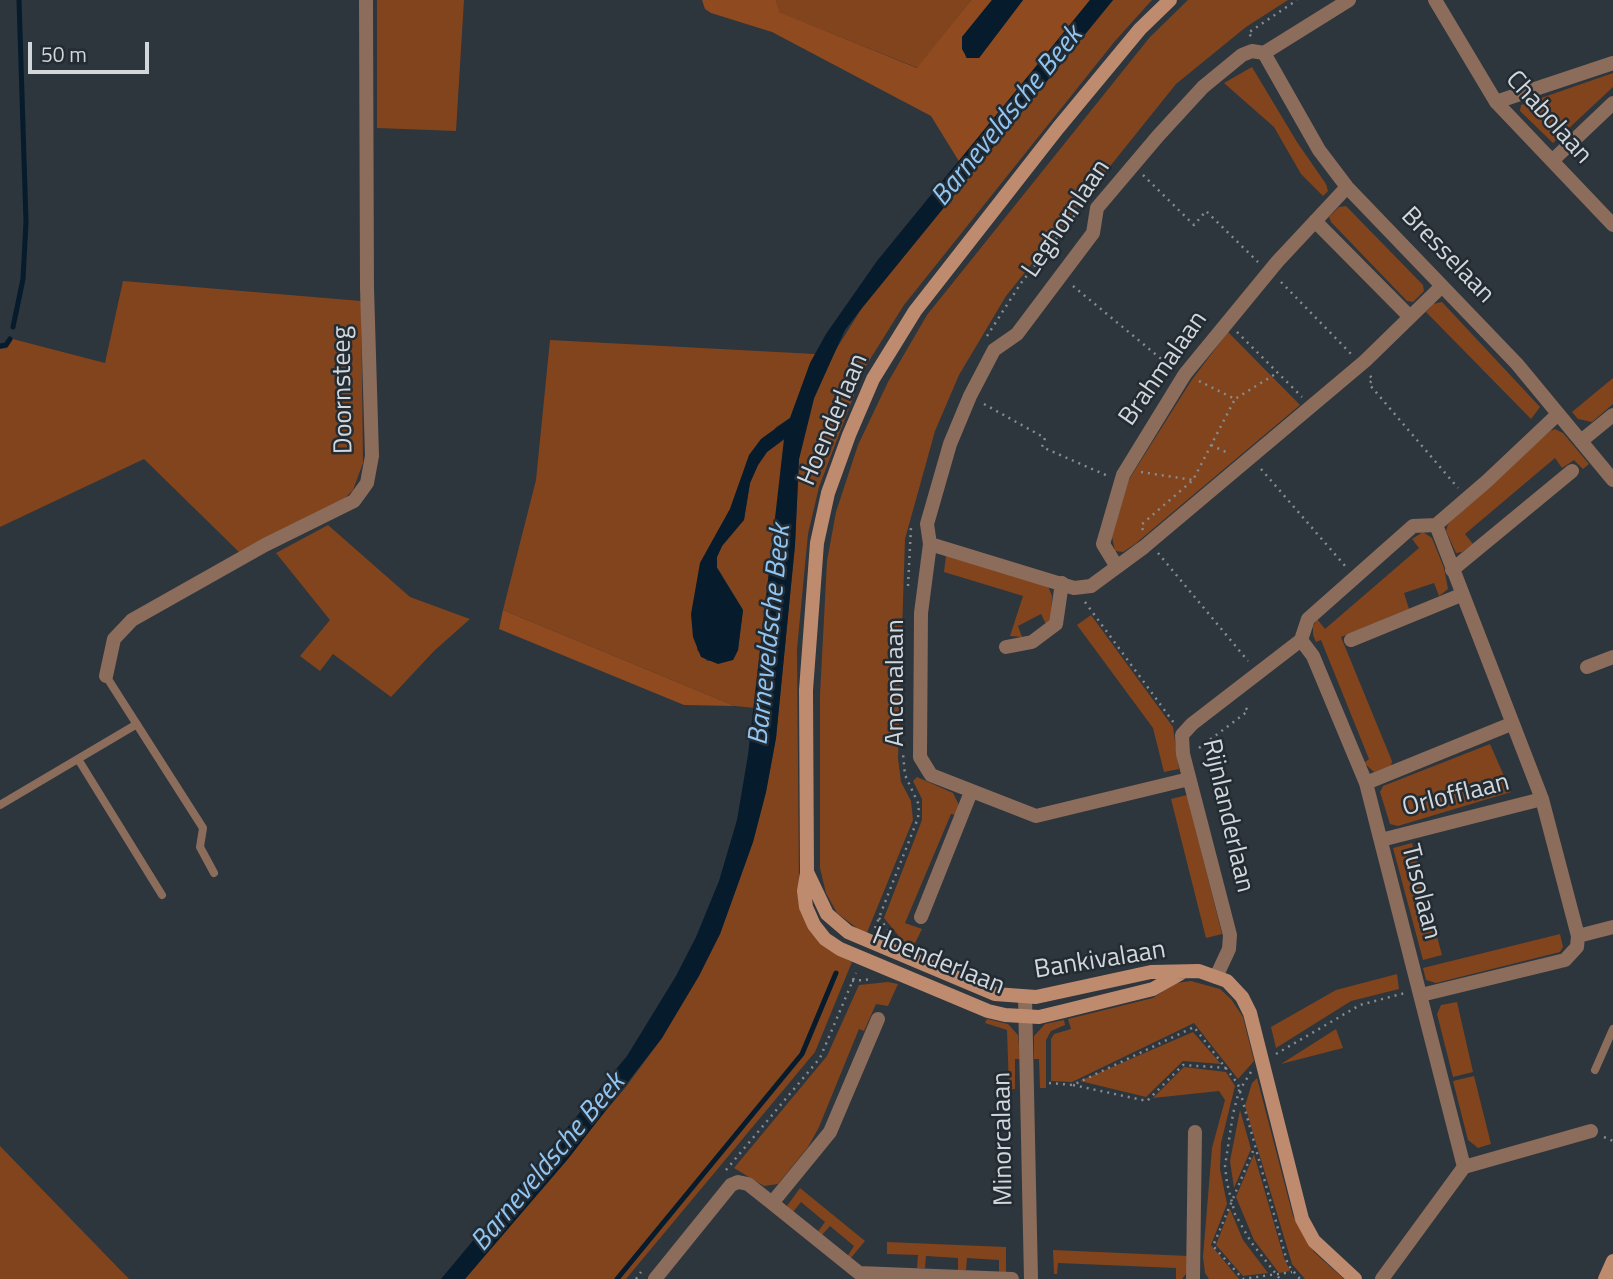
<!DOCTYPE html>
<style>
body{margin:0}
#map{position:relative;width:1613px;height:1279px;overflow:hidden;background:#2d353d;font-family:"Titillium Web",sans-serif}
canvas{display:block}
.scale{position:absolute;left:28px;top:42px;width:121px;height:32px;box-sizing:border-box;border:4px solid #d2d7dc;border-top:0;padding-left:9px;font-size:21px;line-height:24px;white-space:nowrap;color:#d2d7dc;-webkit-text-stroke:5px #232b33;paint-order:stroke}
</style>
<div id="map">
<canvas width="1613" height="1279"></canvas>
<div class="scale">50 m</div>
</div>
<script>
const ctx = document.querySelector('canvas').getContext('2d');
ctx.lineJoin = 'round';
function fill(path, color) { ctx.fillStyle = color; ctx.fill(path, 'evenodd'); }
const shape = rows => new Path2D(rows.map(r => 'M' + r).join(''));
function trace(path, color, width, dash) { ctx.strokeStyle = color; ctx.lineWidth = width; ctx.lineCap = dash ? 'butt' : 'round'; ctx.setLineDash(dash || []); ctx.stroke(path); }
function write(font, color, halo, rows, align = 'center') {
  ctx.font = font + ' "Titillium Web",sans-serif'; ctx.lineWidth = 5; ctx.setLineDash([]); ctx.textBaseline = 'middle'; ctx.strokeStyle = halo; ctx.fillStyle = color; for (const [text, x, y, turn = 0] of rows) {
    ctx.save(); ctx.translate(x, y); ctx.rotate((+turn || 0) * Math.PI / 180); ctx.textAlign = isNaN(turn) ? turn : align; if (halo) ctx.strokeText(text, 0, 0); ctx.fillText(text, 0, 0); ctx.restore();
  }
}
fill(shape([
 [377,0,464,0,456,131,377,128],
 [776,0,971,0,918,68,778,12],
 [1113,0,1152,0,1115,41,904,305,864,369,819,487,808,534,797,649,799,883,834,953,852,962,815,1052,626,1279,465,1279,625,1088,662,1038,720,934,753,842,766,792,776,738,795,545,799,459,814,399,835,351,862,308],
 [1188,0,1288,0,1246,27,1176,84,1006,296,959,375,935,431,905,539,898,758,901,782,911,801,913,820,866,935,837,913,826,893,820,868,820,695,827,561,836,512,858,445,888,382,927,315,1150,37],
 [1252,67,1297,142,1326,184,1328,191,1323,196,1301,174,1274,127,1224,83],
 [1613,73,1613,87,1553,143,1520,111,1521,105],
 [1346,206,1423,285,1424,291,1413,302,1407,301,1331,222,1329,217,1339,207],
 [123,281,361,301,363,463,353,490,341,502,240,553,144,459,0,527,0,349,7,348,9,338,105,363],
 [1442,302,1540,407,1531,419,1426,312,1433,304],
 [1228,332,1300,405,1135,544,1123,552,1115,551,1112,537,1128,481,1191,381],
 [550,340,815,354,790,418,776,427,739,484,730,509,700,563,697,650,707,661,733,660,738,650,743,610,717,567,717,557,722,546,744,519,750,483,758,465,767,452,785,439,755,708,735,706,503,610,536,480],
 [1613,378,1613,404,1592,422,1578,419,1572,412],
 [1555,429,1563,433,1589,464,1583,469,1574,460,1562,468,1555,458,1465,534,1473,544,1462,552,1456,553,1446,531,1448,524,1550,431],
 [328,525,410,597,470,619,434,651,391,697,333,654,320,671,300,656,330,620,276,553],
 [1423,532,1432,538,1444,568,1448,589,1439,596,1434,583,1404,593,1409,609,1341,637,1392,761,1391,766,1374,772,1364,763,1369,759,1321,640,1316,642,1313,635,1313,627,1317,619,1325,629,1419,548,1412,539],
 [946,556,1048,586,1052,596,1051,620,1046,624,1041,614,1018,626,1022,637,1010,636,1023,596,944,572],
 [1091,615,1173,727,1179,769,1164,772,1153,728,1077,625],
 [1490,744,1511,792,1398,826,1390,824,1380,792,1383,786],
 [917,777,953,793,959,805,956,815,951,814,905,923,922,929,911,951,884,918,922,820,922,799,913,781],
 [1187,795,1222,934,1206,938,1171,799],
 [1412,843,1442,955,1423,960,1393,848],
 [1560,934,1563,947,1560,952,1436,983,1426,980,1423,968],
 [1397,974,1399,989,1351,1001,1276,1048,1271,1027,1336,990],
 [1191,981,1220,989,1231,999,1243,1017,1254,1061,1238,1079,1194,1023,1072,1082,1051,1081,1051,1039,1054,1034,1071,1029,1068,1019,1153,998,1176,983],
 [888,982,898,984,888,1006,876,1004,864,1031,859,1029,819,1127,808,1147,778,1184,764,1186,734,1168,827,1056,859,985],
 [1457,1002,1473,1072,1453,1077,1437,1014,1441,1005],
 [987,1019,1008,1024,1018,1035,1020,1059,1015,1059,1015,1089,1009,1089,1007,1030,985,1023],
 [1064,1020,1065,1025,1051,1031,1046,1040,1046,1088,1040,1088,1039,1059,1034,1059,1034,1036,1045,1024],
 [1336,1029,1343,1048,1281,1064],
 [1193,1032,1221,1064,1183,1061,1146,1097,1080,1081],
 [1184,1067,1226,1072,1235,1086,1221,1143,1220,1169,1227,1204,1211,1245,1239,1279,1209,1279,1205,1273,1203,1257,1212,1148,1225,1100,1219,1091,1153,1098],
 [1474,1076,1491,1144,1478,1148,1468,1140,1453,1081],
 [1257,1078,1293,1216,1314,1252,1344,1279,1305,1279,1292,1264,1245,1106,1252,1083],
 [1240,1110,1251,1149,1234,1188,1230,1161],
 [0,1146,129,1279,0,1279],
 [1254,1154,1284,1258,1290,1271,1279,1273,1254,1240,1236,1197],
 [800,1188,865,1241,850,1259,847,1257,854,1246,830,1226,821,1236,817,1233,825,1222,801,1202,793,1212,787,1206],
 [1230,1209,1243,1240,1268,1273,1243,1276,1216,1245],
 [887,1242,1006,1247,1006,1272,999,1272,999,1260,967,1258,966,1270,958,1270,958,1258,926,1256,925,1268,917,1268,918,1255,887,1254],
 [1053,1250,1189,1256,1189,1270,1182,1279,1176,1279,1176,1268,1058,1263,1057,1274,1054,1274]
]), '#82441d');
fill(shape([
 [702,0,776,0,779,12,917,68,971,0,992,0,962,37,966,58,979,58,1023,0,1090,0,960,163,931,116,772,32,711,13,705,9],
 [503,610,735,706,684,705,499,629]
]), '#8f4a1f');
fill(shape([
 [992,0,1023,0,979,58,967,58,962,49,962,37],
 [1090,0,1113,0,862,308,845,330,814,398,799,459,795,545,776,738,766,792,753,842,720,934,699,976,662,1038,568,1159,465,1279,441,1279,627,1056,676,976,696,937,719,881,737,820,748,755,784,439,767,452,758,465,750,483,744,520,722,546,717,557,717,568,743,610,738,650,733,660,718,664,701,657,693,637,691,614,700,563,730,509,749,455,761,439,790,418,810,363,826,334,877,261]
]), '#061b2c');
trace(shape([
 [13,327,23,279,26,222,19,0],
 [0,346,6,345,10,339],
 [617,1279,802,1054,836,973]
]), '#061b2c', 5);
trace(shape([
 [1251,36,1248,33,1297,0],
 [1143,175,1194,225,1206,211,1258,262],
 [1281,282,1352,355],
 [1073,286,1171,367],
 [1237,332,1302,397],
 [987,336,1021,283,1082,206],
 [1370,376,1373,379,1369,384,1458,488],
 [1199,381,1235,399,1277,373],
 [984,404,1045,438,1042,447,1108,476],
 [1211,445,1230,454],
 [1261,469,1346,567],
 [1141,472,1193,480],
 [1143,530,1141,525,1193,480,1235,399],
 [1158,553,1248,661],
 [908,586,911,527],
 [1085,602,1174,723],
 [1199,748,1248,711,1243,704],
 [879,918,890,932],
 [875,928,918,818,919,805,905,775,903,754],
 [852,981,873,979],
 [1276,1054,1360,1005,1405,993],
 [1251,1072,1239,1091,1233,1114,1225,1166,1227,1183,1235,1214,1251,1242,1280,1279],
 [1049,1083,1073,1085,1194,1027,1238,1084,1288,1265,1300,1279],
 [1073,1085,1147,1101,1183,1065,1228,1068],
 [1604,1137,1613,1141],
 [1253,1151,1213,1246,1243,1279,1292,1272],
 [726,1170,820,1058,856,973],
 [636,1279,641,1272]
]), '#858c92', 2.5, [2, 5]);
trace(shape([
 [106,676,203,828,200,847,214,873],
 [78,759,162,895],
 [0,805,137,724],
 [1595,1070,1613,1029]
]), '#8c6c5b', 8);
trace(shape([
 [1435,0,1496,102,1613,225],
 [1264,53,1319,150,1347,187,1517,364,1613,480],
 [1496,102,1613,63],
 [1553,160,1613,103],
 [1315,221,1410,317],
 [1581,441,1613,415],
 [1436,525,1542,799,1578,936],
 [930,544,1074,588,1091,586,1144,547,1365,361,1442,286],
 [1117,567,1103,544,1123,475,1185,374,1277,262,1347,187],
 [1452,570,1572,471],
 [1301,640,1313,656,1366,783,1464,1167],
 [1351,640,1461,595],
 [1006,647,1032,642,1056,624,1062,583],
 [1587,667,1613,657],
 [106,676,114,639,132,620,265,545,354,501,367,483,372,456,367,288,366,0],
 [1189,779,1036,816,931,775,920,757,921,613,930,544,927,524,950,444,970,396,994,350,1017,334,1093,233,1097,208,1158,136,1203,87,1242,55,1252,51,1264,53,1349,0],
 [1366,783,1511,724],
 [1381,840,1542,799],
 [921,917,971,792],
 [1216,977,1229,949,1230,935,1183,754,1182,735,1192,724,1301,640,1308,619,1413,526,1436,525,1487,481,1558,414],
 [1421,995,1565,960,1577,947,1578,936,1613,927],
 [1025,997,1031,1279],
 [772,1203,859,1273,1012,1279],
 [655,1279,731,1185,738,1182,748,1184,772,1203,830,1132,878,1019],
 [1193,1279,1195,1132],
 [1382,1279,1464,1167,1591,1131]
]), '#8c6c5b', 14);
trace(shape([
 [1170,0,1140,29,1058,128,915,311,873,379,849,435,828,493,817,543,806,690,807,873,804,891,806,907,814,925,825,939,840,949,988,1011,1005,1015,1039,1017,1064,1011,1153,989,1183,972],
 [808,874,827,914,848,932,995,994,1036,997,1151,972,1199,971,1227,981,1242,997,1250,1013,1302,1219,1314,1241,1355,1279],
 [1605,1279,1613,1261]
]), '#be8b6f', 14);
write('26px', '#d2d7dc', '#232b33', [
 ["Chabolaan",1548,118,48],
 ["Leghornlaan",1067,219,-56],
 ["Bresselaan",1447,256,46],
 ["Brahmalaan",1164,369,-55],
 ["Doornsteeg",344,390,-91],
 ["Hoenderlaan",834,420,-67],
 ["Anconalaan",897,683,-90],
 ["Orlofflaan",1456,796,-14],
 ["Rijnlanderlaan",1227,816,77],
 ["Tusolaan",1420,892,76],
 ["Bankivalaan",1100,961,-9],
 ["Hoenderlaan",938,962,22],
 ["Minorcalaan",1004,1139,-91]
]);
write('italic 28px', '#91c5f2', '#232b33', [
 ["Barneveldsche Beek",1008,117,-51],
 ["Barneveldsche Beek",771,635,-84],
 ["Barneveldsche Beek",549,1163,-50]
]);
</script>
